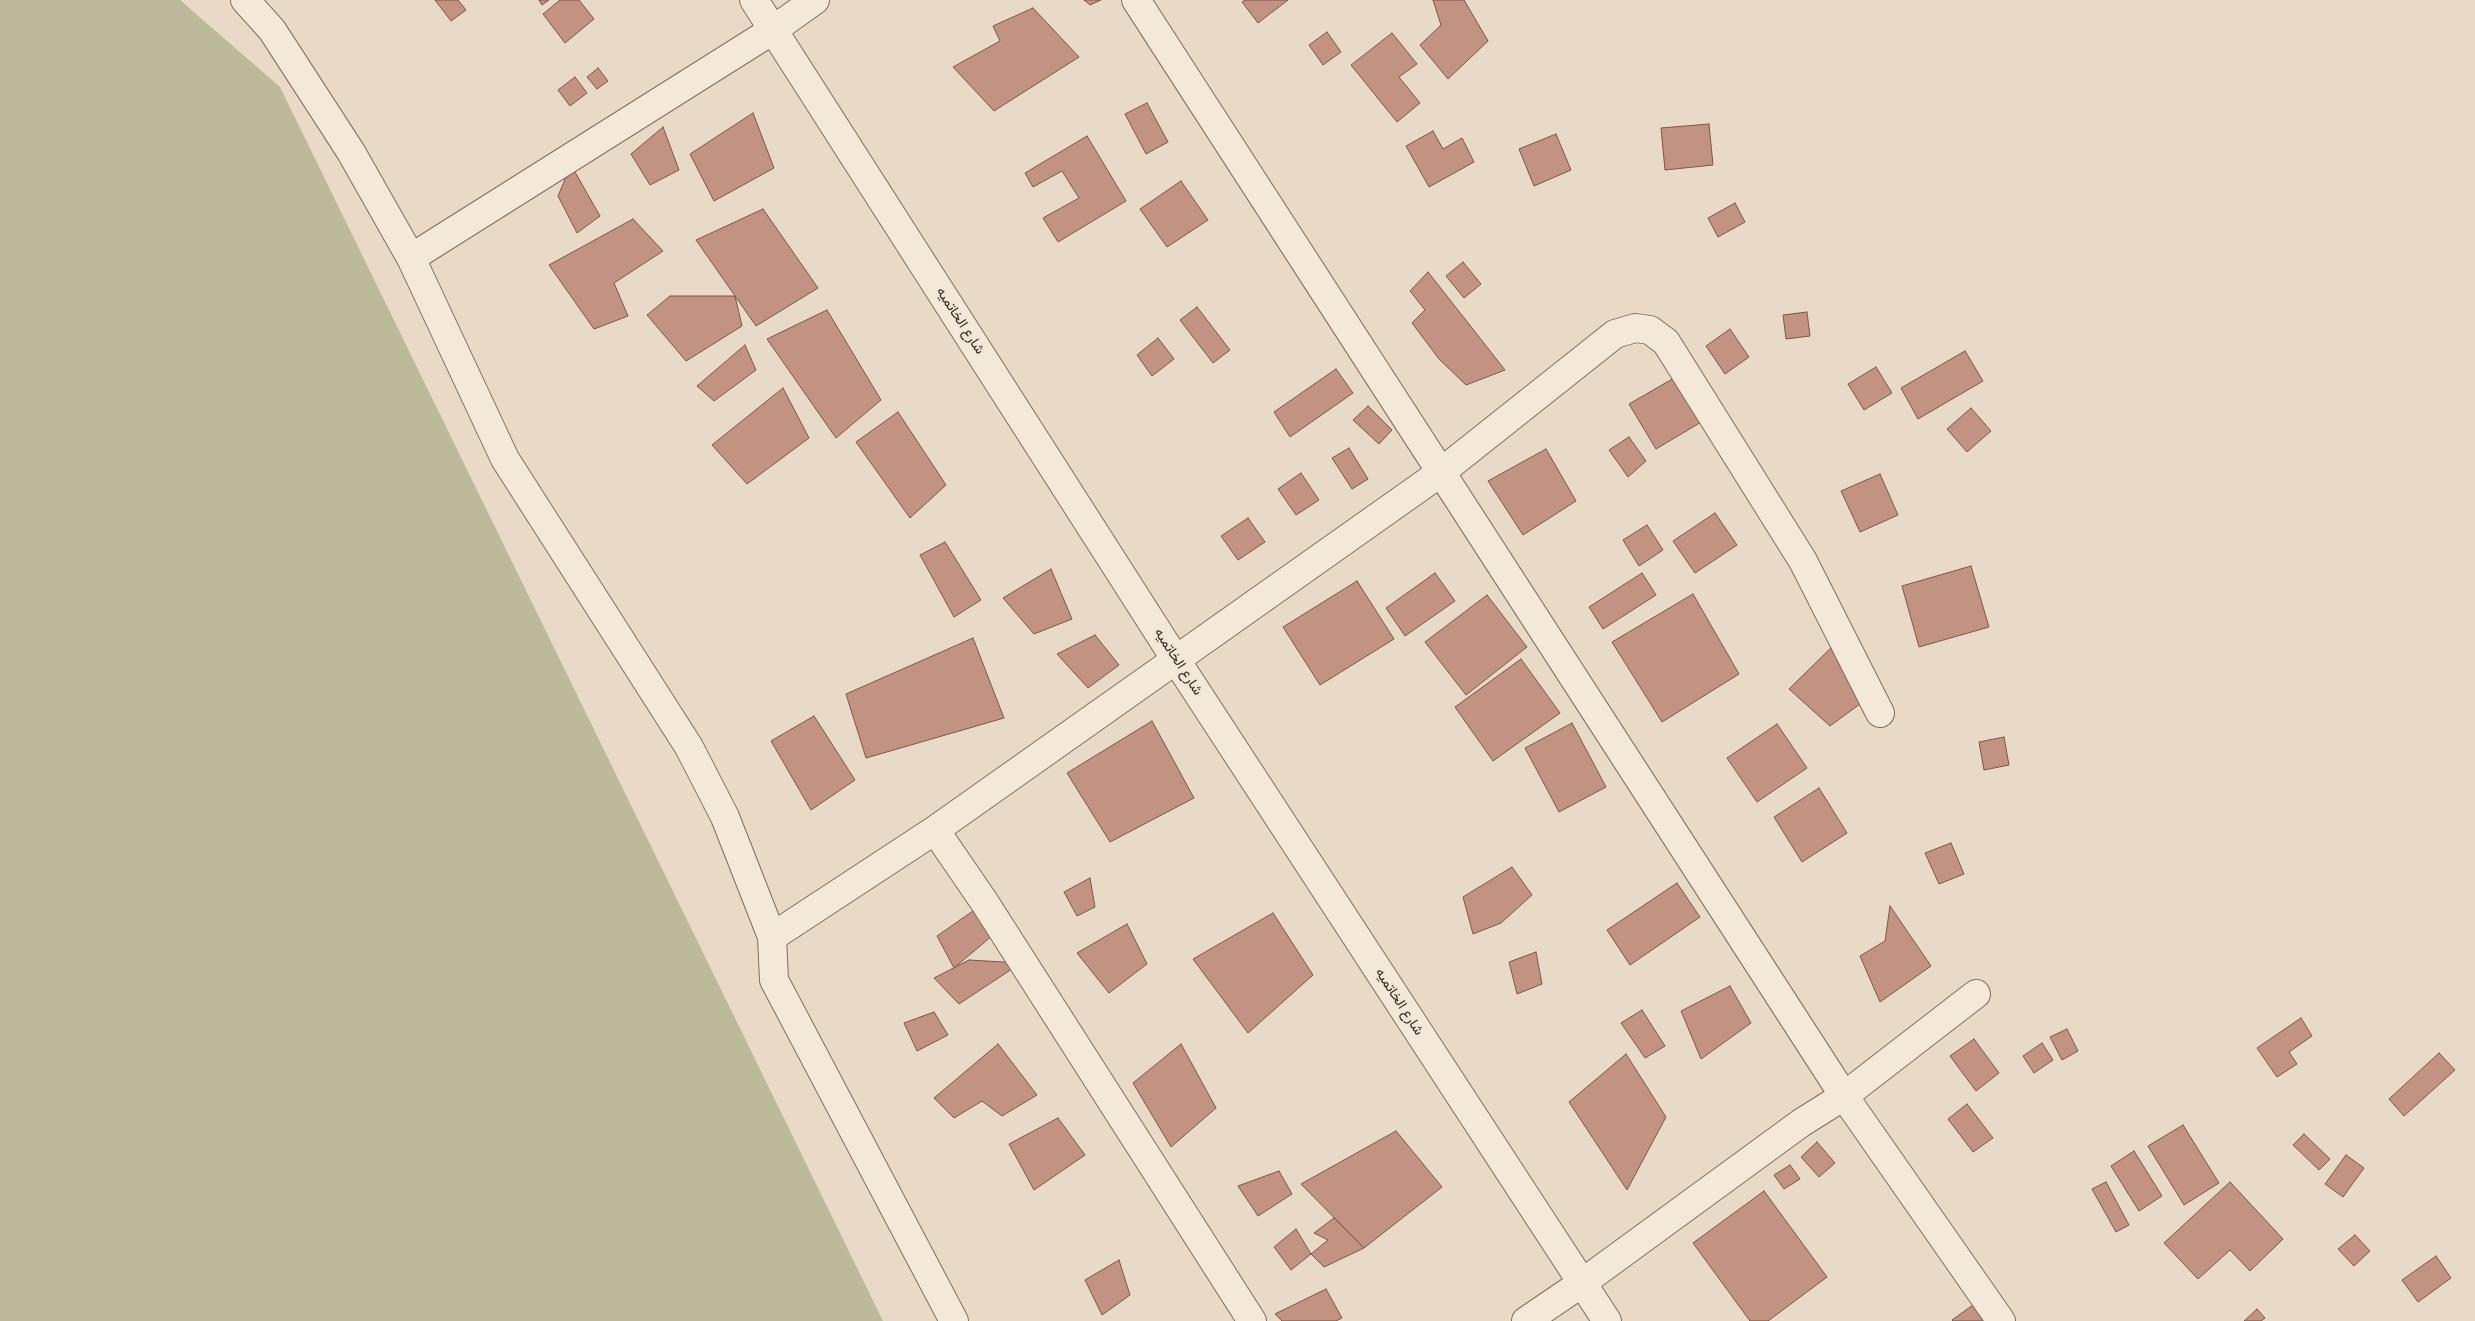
<!DOCTYPE html>
<meta charset="utf-8">
<style>
body{margin:0}
canvas{display:block;background:#e9dac7}
</style>
<canvas width="2475" height="1321"></canvas>
<script>
const ctx = document.querySelector('canvas').getContext('2d');
ctx.lineJoin = 'round';
function fill(path, color) { ctx.fillStyle = color; ctx.fill(path, 'evenodd'); }
const shape = rows => new Path2D(rows.map(r => 'M' + r).join(''));
function trace(path, color, width, dash) { ctx.strokeStyle = color; ctx.lineWidth = width; ctx.lineCap = dash ? 'butt' : 'round'; ctx.setLineDash(dash || []); ctx.stroke(path); }
function write(font, color, halo, rows, align = 'center') {
  ctx.font = font + ' "Source Serif 4",Vazirmatn,serif'; ctx.lineWidth = 4; ctx.setLineDash([]); ctx.textBaseline = 'middle'; ctx.strokeStyle = halo; ctx.fillStyle = color; for (const [text, x, y, turn = 0] of rows) {
    ctx.save(); ctx.translate(x, y); ctx.rotate((+turn || 0) * Math.PI / 180); ctx.textAlign = isNaN(turn) ? turn : align; if (halo) ctx.strokeText(text, 0, 0); ctx.fillText(text, 0, 0); ctx.restore();
  }
}
fill(shape([
 [0,0,180,0,280,87,883,1321,0,1321]
]), '#bcba9a');
const building = shape([
 [435,0,458,0,466,10,451,21,435,0],
 [539,0,549,0,542,5,539,0],
 [560,0,579,0,594,19,565,43,543,14,560,0],
 [1084,0,1101,0,1090,5,1084,0],
 [1245,0,1288,0,1258,23,1242,2,1245,0],
 [1433,0,1464,0,1488,41,1448,79,1420,45,1441,25,1433,0],
 [1033,8,1079,57,994,111,953,67,1000,41,993,26,1033,8],
 [1327,32,1341,52,1323,65,1309,45,1327,32],
 [1392,33,1417,64,1399,77,1420,103,1397,122,1351,65,1392,33],
 [598,68,608,81,597,89,587,77,598,68],
 [575,77,587,93,570,106,558,90,575,77],
 [1147,103,1168,142,1146,154,1125,114,1147,103],
 [753,113,774,168,714,201,690,154,753,113],
 [1709,124,1713,165,1665,170,1661,128,1709,124],
 [663,127,679,170,650,185,631,154,663,127],
 [1433,131,1443,149,1462,138,1474,162,1429,187,1406,146,1433,131],
 [1556,134,1571,170,1534,186,1519,149,1556,134],
 [1087,136,1126,201,1058,242,1043,218,1079,198,1062,171,1033,187,1025,173,1087,136],
 [571,165,600,216,577,233,558,196,571,165],
 [1181,181,1208,220,1167,247,1140,209,1181,181],
 [1735,203,1745,222,1718,237,1708,218,1735,203],
 [763,209,818,288,756,326,696,240,763,209],
 [633,219,663,251,614,283,628,316,594,329,549,265,633,219],
 [1463,262,1481,284,1464,298,1446,276,1463,262],
 [1428,272,1505,370,1466,385,1439,359,1412,323,1425,310,1410,291,1428,272],
 [670,296,735,296,742,326,686,361,647,315,670,296],
 [1197,307,1230,350,1213,363,1180,320,1197,307],
 [827,310,881,400,836,438,767,339,827,310],
 [1807,312,1810,336,1786,339,1783,315,1807,312],
 [1730,329,1749,357,1725,374,1706,346,1730,329],
 [1158,338,1174,359,1152,376,1137,355,1158,338],
 [745,345,756,370,714,401,697,386,745,345],
 [1965,351,1983,381,1918,419,1901,388,1965,351],
 [1876,367,1892,393,1864,410,1848,384,1876,367],
 [1336,369,1353,393,1290,437,1274,412,1336,369],
 [1681,374,1708,418,1656,449,1629,404,1681,374],
 [783,388,809,438,747,484,712,445,783,388],
 [1368,406,1392,430,1379,444,1353,420,1368,406],
 [1971,408,1991,431,1967,452,1947,429,1971,408],
 [898,412,946,485,910,518,856,442,898,412],
 [1629,437,1646,461,1628,477,1609,450,1629,437],
 [1349,448,1368,479,1352,489,1332,458,1349,448],
 [1546,449,1576,501,1523,535,1488,481,1546,449],
 [1301,473,1319,500,1296,515,1278,489,1301,473],
 [1880,474,1898,515,1860,532,1841,491,1880,474],
 [1715,513,1737,545,1695,573,1673,541,1715,513],
 [1248,518,1265,542,1238,560,1221,536,1248,518],
 [1647,525,1663,550,1639,566,1623,540,1647,525],
 [945,542,981,600,954,617,920,555,945,542],
 [1971,566,1989,627,1919,647,1902,586,1971,566],
 [1051,569,1072,619,1034,634,1003,598,1051,569],
 [1435,573,1455,601,1405,636,1386,608,1435,573],
 [1642,573,1656,595,1603,629,1589,607,1642,573],
 [1357,581,1394,639,1320,685,1283,627,1357,581],
 [1693,594,1739,674,1662,722,1612,642,1693,594],
 [1487,595,1527,647,1466,695,1425,642,1487,595],
 [1095,635,1119,665,1088,688,1057,654,1095,635],
 [973,638,1004,718,866,758,846,694,973,638],
 [1839,640,1868,698,1830,726,1789,689,1839,640],
 [1521,659,1560,713,1493,761,1455,707,1521,659],
 [814,716,855,780,811,810,771,741,814,716],
 [1152,721,1194,798,1110,842,1067,773,1152,721],
 [1572,723,1606,787,1559,812,1525,748,1572,723],
 [1777,724,1807,768,1757,802,1727,758,1777,724],
 [2004,737,2009,765,1984,770,1979,742,2004,737],
 [1819,788,1847,833,1802,862,1774,817,1819,788],
 [1951,843,1964,874,1939,884,1925,853,1951,843],
 [1512,867,1532,895,1501,923,1473,934,1463,897,1512,867],
 [1090,878,1095,907,1077,916,1064,892,1090,878],
 [1677,883,1700,917,1630,965,1607,930,1677,883],
 [983,904,999,930,954,968,937,936,983,904],
 [1890,906,1931,966,1880,1002,1860,956,1885,941,1890,906],
 [1273,913,1313,975,1248,1033,1193,959,1273,913],
 [1127,924,1147,964,1109,993,1077,953,1127,924],
 [1536,952,1542,984,1517,994,1509,962,1536,952],
 [969,960,1021,963,959,1004,934,978,969,960],
 [1730,986,1751,1023,1701,1059,1681,1011,1730,986],
 [1642,1010,1665,1046,1645,1058,1621,1023,1642,1010],
 [934,1012,948,1035,917,1051,904,1023,934,1012],
 [2301,1018,2312,1036,2289,1052,2297,1064,2277,1077,2257,1048,2301,1018],
 [2067,1029,2078,1051,2062,1060,2050,1037,2067,1029],
 [1974,1039,1999,1073,1976,1091,1950,1056,1974,1039],
 [2042,1043,2053,1060,2034,1073,2023,1056,2042,1043],
 [998,1044,1037,1095,1002,1116,982,1101,954,1118,934,1098,998,1044],
 [1181,1044,1216,1108,1171,1147,1133,1083,1181,1044],
 [2439,1053,2455,1070,2404,1116,2389,1099,2439,1053],
 [1626,1054,1666,1117,1627,1190,1569,1102,1626,1054],
 [1967,1104,1993,1138,1973,1152,1948,1119,1967,1104],
 [1058,1118,1085,1155,1034,1190,1009,1144,1058,1118],
 [2183,1125,2219,1183,2184,1205,2148,1146,2183,1125],
 [1396,1131,1442,1187,1364,1248,1301,1184,1396,1131],
 [2304,1134,2330,1159,2319,1170,2293,1145,2304,1134],
 [1817,1142,1835,1163,1819,1177,1801,1157,1817,1142],
 [2134,1151,2162,1196,2139,1211,2111,1166,2134,1151],
 [2346,1155,2364,1168,2343,1197,2325,1184,2346,1155],
 [1790,1165,1800,1179,1784,1189,1774,1175,1790,1165],
 [1279,1171,1292,1194,1258,1216,1238,1186,1279,1171],
 [2106,1182,2129,1225,2116,1232,2092,1189,2106,1182],
 [2230,1182,2283,1239,2250,1271,2230,1250,2198,1279,2164,1243,2230,1182],
 [1764,1191,1827,1277,1768,1321,1750,1321,1693,1243,1764,1191],
 [1334,1218,1364,1248,1324,1267,1311,1254,1328,1240,1314,1233,1334,1218],
 [1296,1229,1311,1254,1291,1270,1274,1247,1296,1229],
 [2355,1235,2370,1251,2354,1266,2338,1249,2355,1235],
 [2436,1256,2451,1278,2418,1302,2402,1280,2436,1256],
 [1119,1260,1130,1295,1102,1315,1085,1280,1119,1260],
 [1326,1289,1342,1318,1336,1321,1282,1321,1275,1314,1326,1289],
 [1973,1305,1985,1321,1953,1321,1952,1320,1973,1305],
 [2257,1309,2265,1318,2261,1321,2244,1321,2257,1309]
]);
fill(building, '#c29382');
trace(building, '#7e5548', 1);
const minor = shape([
 [245,0,272,30,351,152,411,258,505,459,689,747,725,817,772,937,774,980,954,1321],
 [754,0,1176,660,1607,1321],
 [1136,0,1844,1096,2001,1321],
 [411,258,773,30,815,0],
 [935,830,985,903,1252,1321],
 [772,937,935,830,1440,473,1615,334,1635,328,1650,330,1666,342,1803,561,1880,713],
 [1526,1321,1582,1283,1801,1123,1844,1096,1976,994]
]);
trace(minor, '#826c5f', 30);
trace(minor, '#f4e8d9', 28);
write('14px', '#342721', '#f1e5d6', [
 ["شارع الخاتميه",960,321,57],
 ["شارع الخاتميه",1178,662,57],
 ["شارع الخاتميه",1399,1002,57]
]);
</script>
